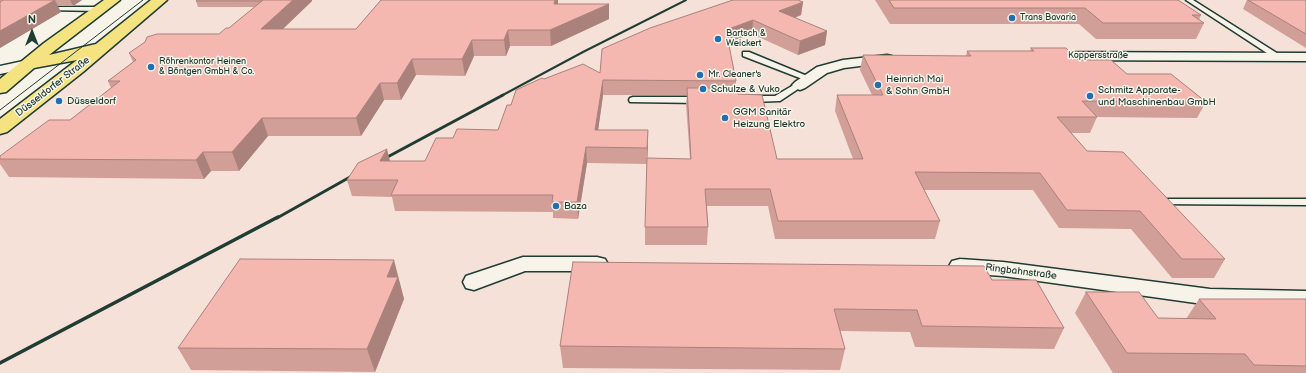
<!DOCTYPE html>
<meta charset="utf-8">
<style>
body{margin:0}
#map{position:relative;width:1306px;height:373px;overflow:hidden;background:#f7f3e8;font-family:"Balsamiq Sans",sans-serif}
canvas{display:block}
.north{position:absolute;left:12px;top:12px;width:40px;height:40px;-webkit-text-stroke:3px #f7f3e8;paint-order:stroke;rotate:0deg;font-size:11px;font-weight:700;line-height:16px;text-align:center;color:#1f3d34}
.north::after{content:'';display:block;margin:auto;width:14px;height:18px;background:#1f3d34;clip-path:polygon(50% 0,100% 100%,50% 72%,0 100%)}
</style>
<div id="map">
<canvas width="1306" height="373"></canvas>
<div class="north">N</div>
</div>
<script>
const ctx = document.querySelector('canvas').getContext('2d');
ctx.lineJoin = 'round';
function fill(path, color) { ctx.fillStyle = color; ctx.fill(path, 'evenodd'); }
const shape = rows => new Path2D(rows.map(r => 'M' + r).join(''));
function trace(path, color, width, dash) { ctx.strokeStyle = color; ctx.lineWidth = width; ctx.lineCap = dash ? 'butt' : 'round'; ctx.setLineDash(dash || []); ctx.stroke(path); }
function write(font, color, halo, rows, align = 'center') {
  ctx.font = font + ' "Balsamiq Sans",sans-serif'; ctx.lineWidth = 3; ctx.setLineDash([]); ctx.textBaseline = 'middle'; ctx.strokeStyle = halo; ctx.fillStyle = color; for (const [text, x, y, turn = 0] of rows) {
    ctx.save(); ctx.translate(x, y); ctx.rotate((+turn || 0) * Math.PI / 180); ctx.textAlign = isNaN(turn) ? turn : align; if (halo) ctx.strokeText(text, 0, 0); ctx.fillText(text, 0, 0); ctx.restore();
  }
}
fill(shape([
 [164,0,1306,0,1306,373,0,373,0,132]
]), '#f6e1d8');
const service = shape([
 [1186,0,1193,0,1283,57,1279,59,1276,59,1186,0],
 [46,7,100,7,103,9,100,11,44,10,43,9,46,7],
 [743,52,749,52,812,78,808,80,805,80,743,56,743,52],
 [797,83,800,83,804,85,780,101,750,102,746,99,750,96,775,96,797,83],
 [633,97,700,97,704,100,700,103,630,102,629,100,630,98,633,97],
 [1160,199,1306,199,1306,205,1156,204,1155,202,1156,200,1160,199]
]);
const minor = shape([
 [1049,52,1306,53,1306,61,1049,60,1044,59,1042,56,1044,53,1049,52],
 [887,55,892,56,894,59,892,62,844,68,827,73,805,88,800,90,795,88,792,85,795,82,817,67,843,60,887,55],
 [28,60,33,61,35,64,33,67,0,74,0,66,28,60],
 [523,257,597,257,605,259,608,264,605,269,597,271,525,271,474,290,466,288,463,282,466,276,523,257],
 [960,259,1003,262,1210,289,1306,291,1306,307,1210,305,1003,276,960,273,952,271,949,266,952,261,960,259]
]);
const primary = shape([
 [104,0,120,0,49,55,96,44,151,0,167,0,83,72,7,132,0,134,0,119,77,60,34,68,6,92,0,93,0,79,44,43,104,0]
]);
trace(service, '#1f3d34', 3);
trace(minor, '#1f3d34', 3);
trace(primary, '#1f3d34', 3);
fill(service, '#f7f3e8');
fill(minor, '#f7f3e8');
fill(primary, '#f5e382');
trace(shape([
 [0,110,143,0]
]), '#1f3d34', 1);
trace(shape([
 [501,96,583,52,686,0]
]), '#1f3d34', 2);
trace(shape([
 [380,161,503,95],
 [277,218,359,172]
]), '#1f3d34', 3);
trace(shape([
 [0,363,278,217]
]), '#1f3d34', 3.5);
fill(shape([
 [0,0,82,0,73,6,57,6,61,12,0,48],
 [381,0,558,0,558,4,609,19,551,46,510,46,506,56,474,56,465,76,416,75,401,100,384,100,361,136,268,136,239,171,211,171,204,179,9,177,0,164,0,156,70,120,111,88,108,81,133,62,129,53,219,34,229,28,255,7,198,7,196,1,312,1,283,29,356,29],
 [875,0,1178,0,1201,15,1199,20,1204,23,1196,39,1096,39,1079,24,890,24],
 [1247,0,1306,0,1306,48,1243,9],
 [803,2,801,15,795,18,827,31,825,45,798,55,752,34,728,42,736,81,735,88,777,159,853,159,835,111,837,95,872,95,860,70,863,55,966,56,967,51,1030,51,1031,48,1078,60,1127,74,1206,102,1197,118,1097,117,1090,133,1071,133,1087,151,1225,259,1214,278,1172,278,1131,229,1059,228,1033,190,924,190,940,221,935,239,775,239,768,206,707,206,708,227,707,245,645,245,645,227,690,159,686,104,687,95,603,95,598,130,648,146,647,164,587,163,578,219,553,218,553,212,395,211,392,197,352,196,347,180,391,161,425,161,453,138,498,130,511,105,544,79,600,73],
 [992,280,1064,328,1054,349,915,347,910,332,840,331,845,349,840,370,563,368,560,346],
 [400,282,400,284,404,299,375,372,191,370,178,348],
 [1086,292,1158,318,1186,319,1199,299,1306,299,1306,373,1113,373,1075,313]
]), '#d29e98');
fill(shape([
 [55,0,61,12,0,48,0,31],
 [70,0,82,0,73,6],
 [293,0,312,0,312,1,267,44,261,29],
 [555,0,558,0,558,9,554,4],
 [803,2,801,15,777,24,779,11],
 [609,4,609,19,551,46,550,30],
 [753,20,752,34,725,43,726,30],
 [508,30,510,46,506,56,504,40],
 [827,31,825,45,798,55,800,41],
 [472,40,474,56,465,76,462,59],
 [412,59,416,75,401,100,397,83],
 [603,80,603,95,596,146,595,130],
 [380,83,384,100,361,136,356,118],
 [262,118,268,136,239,171,232,152],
 [648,130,648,146,647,164,647,148],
 [586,147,587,163,578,219,577,202],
 [387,149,391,165,380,161],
 [203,152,211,171,204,179,196,160],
 [394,260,404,299,375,372,367,349,387,277]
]), '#ab817c');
const building = shape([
 [3,0,55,0,0,31,0,2,3,0],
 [197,0,263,0,262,1,196,1,197,0],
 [263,0,293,0,261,29,356,29,381,0,555,0,554,4,609,4,550,30,508,30,504,40,472,40,462,59,412,59,397,83,380,83,356,118,262,118,232,152,203,152,196,160,0,159,0,156,49,120,70,120,120,81,108,81,136,60,129,53,145,42,147,37,157,34,219,34,226,28,229,28,263,0],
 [733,0,798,0,803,2,779,11,827,31,800,41,753,20,726,30,736,81,603,80,595,130,648,130,647,148,586,147,577,202,552,202,553,195,391,195,398,180,347,180,358,163,387,149,380,161,425,161,436,138,453,138,457,129,498,130,507,105,511,105,516,90,542,78,544,79,583,64,600,73,602,49,650,28,733,0],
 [889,0,1178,0,1201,15,1192,15,1204,23,1103,23,1085,8,894,8,889,0],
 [1248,0,1306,0,1306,34,1248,0],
 [1031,48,1066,48,1078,60,1111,60,1127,74,1171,74,1206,102,1082,101,1097,117,1057,117,1087,151,1123,152,1225,259,1182,259,1140,211,1067,210,1040,173,915,172,940,221,778,221,770,189,705,189,708,227,645,227,647,158,691,159,687,88,737,88,738,94,762,95,777,159,863,159,837,95,883,95,863,55,971,56,967,51,1034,51,1031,48],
 [240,259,394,260,387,277,398,277,367,349,178,348,240,259],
 [573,262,984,266,992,280,1036,280,1064,328,922,326,917,310,834,309,845,349,560,346,573,262],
 [1086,292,1139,292,1158,318,1216,319,1199,299,1306,299,1306,366,1254,365,1245,354,1127,353,1086,292]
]);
fill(building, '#f4b8b1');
trace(building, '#ab817c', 1);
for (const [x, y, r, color] of [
 [1012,18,4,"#1f6fb2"],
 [718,39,4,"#1f6fb2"],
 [151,67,4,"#1f6fb2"],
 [700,75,4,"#1f6fb2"],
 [878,85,4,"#1f6fb2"],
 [703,89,4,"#1f6fb2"],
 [1090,96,4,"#1f6fb2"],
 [59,101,4,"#1f6fb2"],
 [725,118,4,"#1f6fb2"],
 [556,206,4,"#1f6fb2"]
]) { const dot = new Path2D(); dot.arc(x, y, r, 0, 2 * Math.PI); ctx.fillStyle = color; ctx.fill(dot); trace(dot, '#f7f3e8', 1.5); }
write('9px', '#1f3d34', '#f7f3e8', [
 ["Trans Bavaria",1020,18],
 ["Bartsch &",726,34],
 ["Weickert",726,44],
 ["Röhrenkontor Heinen",159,62],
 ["& Böntgen GmbH & Co.",159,72],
 ["Mr. Cleaner's",708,75]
], 'left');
write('9px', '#1f3d34', '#f7f3e8', [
 ["Koppersstraße",1098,56]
]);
write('10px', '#1f3d34', '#f7f3e8', [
 ["Heinrich Mai",886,79],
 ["& Sohn GmbH",886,91],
 ["Schulze & Vuko",711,89],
 ["Schmitz Apparate-",1098,90],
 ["und Maschinenbau GmbH",1098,102],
 ["Düsseldorf",67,101],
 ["GGM Sanitär",733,112],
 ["Heizung Elektro",733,124],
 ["Baza",564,206]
], 'left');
write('10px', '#1f3d34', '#f7f3e8', [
 ["Düsseldorfer Straße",53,87,-38],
 ["Ringbahnstraße",1021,272,7]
]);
</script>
